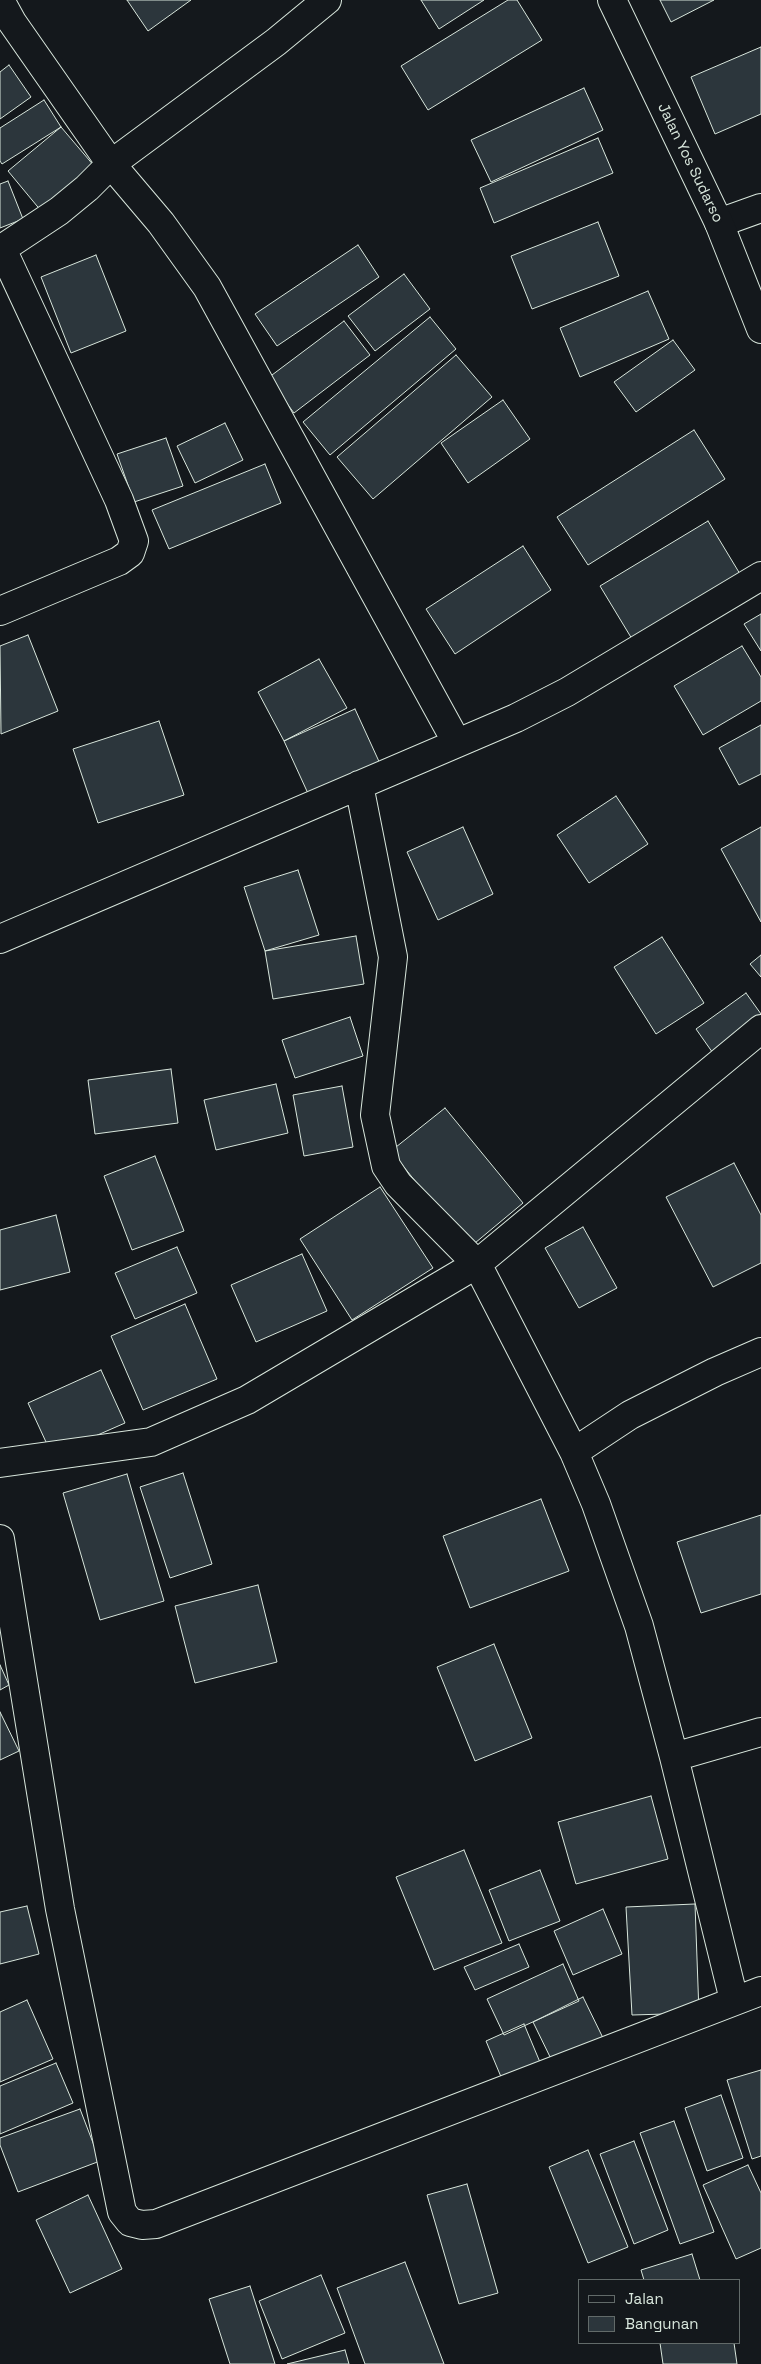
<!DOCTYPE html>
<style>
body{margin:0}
#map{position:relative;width:761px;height:2364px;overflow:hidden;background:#14181c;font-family:"Space Grotesk",sans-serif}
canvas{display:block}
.legend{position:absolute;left:578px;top:2279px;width:162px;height:65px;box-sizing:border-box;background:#14181c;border:1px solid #626a69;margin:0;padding:6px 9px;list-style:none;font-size:15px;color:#d8e6dc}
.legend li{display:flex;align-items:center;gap:10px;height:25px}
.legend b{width:25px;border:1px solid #626a69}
</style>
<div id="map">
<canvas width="761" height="2364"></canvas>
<ul class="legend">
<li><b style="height:6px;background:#14181c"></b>Jalan</li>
<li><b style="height:14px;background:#2c363c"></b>Bangunan</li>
</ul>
</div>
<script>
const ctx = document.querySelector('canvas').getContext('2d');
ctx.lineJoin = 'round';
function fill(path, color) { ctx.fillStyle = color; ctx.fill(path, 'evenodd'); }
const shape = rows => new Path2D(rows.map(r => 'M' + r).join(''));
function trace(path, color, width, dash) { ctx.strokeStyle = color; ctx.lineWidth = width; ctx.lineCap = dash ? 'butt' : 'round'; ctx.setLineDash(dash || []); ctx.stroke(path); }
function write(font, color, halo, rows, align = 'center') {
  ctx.font = font + ' "Space Grotesk",sans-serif'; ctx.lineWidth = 4; ctx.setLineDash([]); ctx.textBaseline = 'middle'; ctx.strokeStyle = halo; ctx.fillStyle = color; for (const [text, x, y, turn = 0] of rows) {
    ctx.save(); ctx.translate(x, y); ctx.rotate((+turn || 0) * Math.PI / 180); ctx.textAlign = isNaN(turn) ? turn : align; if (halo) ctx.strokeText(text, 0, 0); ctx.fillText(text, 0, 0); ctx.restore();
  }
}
const building = shape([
 [127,0,191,0,148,31,127,0],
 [421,0,484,0,439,29,421,0],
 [508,0,517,0,542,40,428,110,401,66,508,0],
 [660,0,714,0,671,22,660,0],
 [761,47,761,114,715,134,691,77,761,47],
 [9,65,31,97,0,119,0,72,9,65],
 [584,88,603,130,491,182,471,140,584,88],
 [44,100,61,127,2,164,0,161,0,128,44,100],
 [61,127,95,167,42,212,8,171,61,127],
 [598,138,613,173,494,223,480,188,598,138],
 [8,181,23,219,0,228,0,184,8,181],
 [598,222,619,276,532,309,511,256,598,222],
 [358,245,379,277,277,346,255,314,358,245],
 [96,255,126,331,71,353,41,277,96,255],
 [404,274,430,309,375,351,348,316,404,274],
 [648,291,669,339,580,377,560,328,648,291],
 [430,317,456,349,330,455,303,422,430,317],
 [344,321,370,355,294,413,268,378,344,321],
 [673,340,695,370,636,412,614,382,673,340],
 [456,355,492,397,373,499,337,457,456,355],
 [503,400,530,439,468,483,441,443,503,400],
 [225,423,243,460,195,483,177,446,225,423],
 [694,430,725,479,588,565,557,517,694,430],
 [166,438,183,486,134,502,117,454,166,438],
 [265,464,281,503,169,549,152,510,265,464],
 [708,521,740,574,632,639,600,586,708,521],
 [523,546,551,590,455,654,426,609,523,546],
 [761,614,761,651,744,624,761,614],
 [28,635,58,711,1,734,0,646,28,635],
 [742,646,761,677,761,701,703,735,674,686,742,646],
 [319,659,347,708,284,741,258,692,319,659],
 [355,709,382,768,311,800,284,741,355,709],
 [159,721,184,795,98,823,73,749,159,721],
 [761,725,761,774,739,785,719,748,761,725],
 [616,796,648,844,589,883,557,835,616,796],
 [463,827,493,894,438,920,407,852,463,827],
 [761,827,761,922,721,849,761,827],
 [298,870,319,935,265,951,244,887,298,870],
 [356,936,364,984,273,999,265,951,356,936],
 [662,937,704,1003,656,1034,614,967,662,937],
 [761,955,761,977,750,964,761,955],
 [746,993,761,1014,761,1023,715,1056,696,1029,746,993],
 [350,1017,363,1056,295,1078,282,1040,350,1017],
 [171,1069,178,1123,95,1134,88,1080,171,1069],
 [276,1084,288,1133,216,1150,204,1100,276,1084],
 [342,1086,353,1147,304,1156,293,1095,342,1086],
 [445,1108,523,1203,469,1248,391,1151,445,1108],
 [155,1156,184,1231,132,1250,104,1176,155,1156],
 [734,1163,761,1215,761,1263,713,1287,666,1197,734,1163],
 [380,1187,433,1268,352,1320,300,1239,380,1187],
 [56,1215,70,1272,0,1290,0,1230,56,1215],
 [583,1227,617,1288,579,1308,545,1248,583,1227],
 [177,1247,197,1293,135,1319,115,1273,177,1247],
 [302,1254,327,1311,256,1342,231,1285,302,1254],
 [185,1304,217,1379,143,1410,111,1336,185,1304],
 [101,1370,125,1423,52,1455,28,1403,101,1370],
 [183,1473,212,1564,170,1578,140,1487,183,1473],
 [127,1474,164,1601,100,1620,63,1493,127,1474],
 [541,1499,569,1571,470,1608,443,1536,541,1499],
 [761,1515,761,1594,701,1613,677,1542,761,1515],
 [258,1585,277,1662,195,1683,175,1606,258,1585],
 [494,1644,532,1738,475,1761,437,1667,494,1644],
 [0,1665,9,1685,0,1690,0,1665],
 [0,1712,19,1751,0,1760,0,1712],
 [651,1796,668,1859,576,1884,558,1822,651,1796],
 [464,1850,502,1943,434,1970,396,1877,464,1850],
 [540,1870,560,1921,509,1941,489,1890,540,1870],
 [695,1904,699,2013,632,2015,626,1907,695,1904],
 [27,1906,39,1954,0,1964,0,1912,27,1906],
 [603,1909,622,1954,573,1975,554,1931,603,1909],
 [519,1944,529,1967,475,1990,464,1967,519,1944],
 [563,1964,579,2001,504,2035,487,1999,563,1964],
 [583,1997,604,2040,554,2065,533,2022,583,1997],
 [27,2000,53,2059,0,2082,0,2012,27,2000],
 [524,2024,542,2067,504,2084,486,2041,524,2024],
 [56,2063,73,2103,0,2134,0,2086,56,2063],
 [761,2070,761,2156,752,2159,727,2080,761,2070],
 [721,2095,743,2158,707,2171,685,2108,721,2095],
 [80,2109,100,2161,18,2192,0,2145,0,2138,80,2109],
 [674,2121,714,2232,680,2244,640,2133,674,2121],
 [634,2141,668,2230,634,2244,600,2154,634,2141],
 [588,2150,628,2247,588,2263,549,2167,588,2150],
 [748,2165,761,2193,761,2248,736,2259,703,2185,748,2165],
 [467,2184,498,2293,459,2304,427,2195,467,2184],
 [88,2195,122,2269,70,2293,36,2220,88,2195],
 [692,2254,700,2280,644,2280,641,2270,692,2254],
 [405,2262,444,2364,365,2364,337,2288,405,2262],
 [321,2275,345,2333,282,2359,259,2301,321,2275],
 [250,2286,275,2364,230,2364,209,2299,250,2286],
 [660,2343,734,2343,737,2364,663,2364,660,2343],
 [345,2350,349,2364,287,2364,345,2350]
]);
fill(building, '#2c363c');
trace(building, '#d8e6dc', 1);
const street = shape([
 [0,0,12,22,111,164,161,223,207,287,457,743],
 [719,223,761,208],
 [0,250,59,211,87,188,111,164,276,42,327,0],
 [0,611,119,561,130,553,134,541,119,500,2,249],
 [359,785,393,957,375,1115,386,1166,398,1184,477,1264,574,1452,596,1504,639,1626,674,1757,734,2000],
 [0,939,516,718,567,692,761,576],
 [574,1452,630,1415,715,1372,761,1352],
 [0,1463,151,1442,247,1400,477,1264,761,1029],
 [0,1539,60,1909,122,2212,130,2222,142,2225,156,2224,761,1991],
 [674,1757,761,1732]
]);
const secondary = shape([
 [612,0,719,223,761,329]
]);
trace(street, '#d8e6dc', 30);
trace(secondary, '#d8e6dc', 30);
trace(street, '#14181c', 28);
trace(secondary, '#14181c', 28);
write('15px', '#d8e6dc', '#14181c', [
 ["Jalan Yos Sudarso",690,163,64]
]);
</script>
